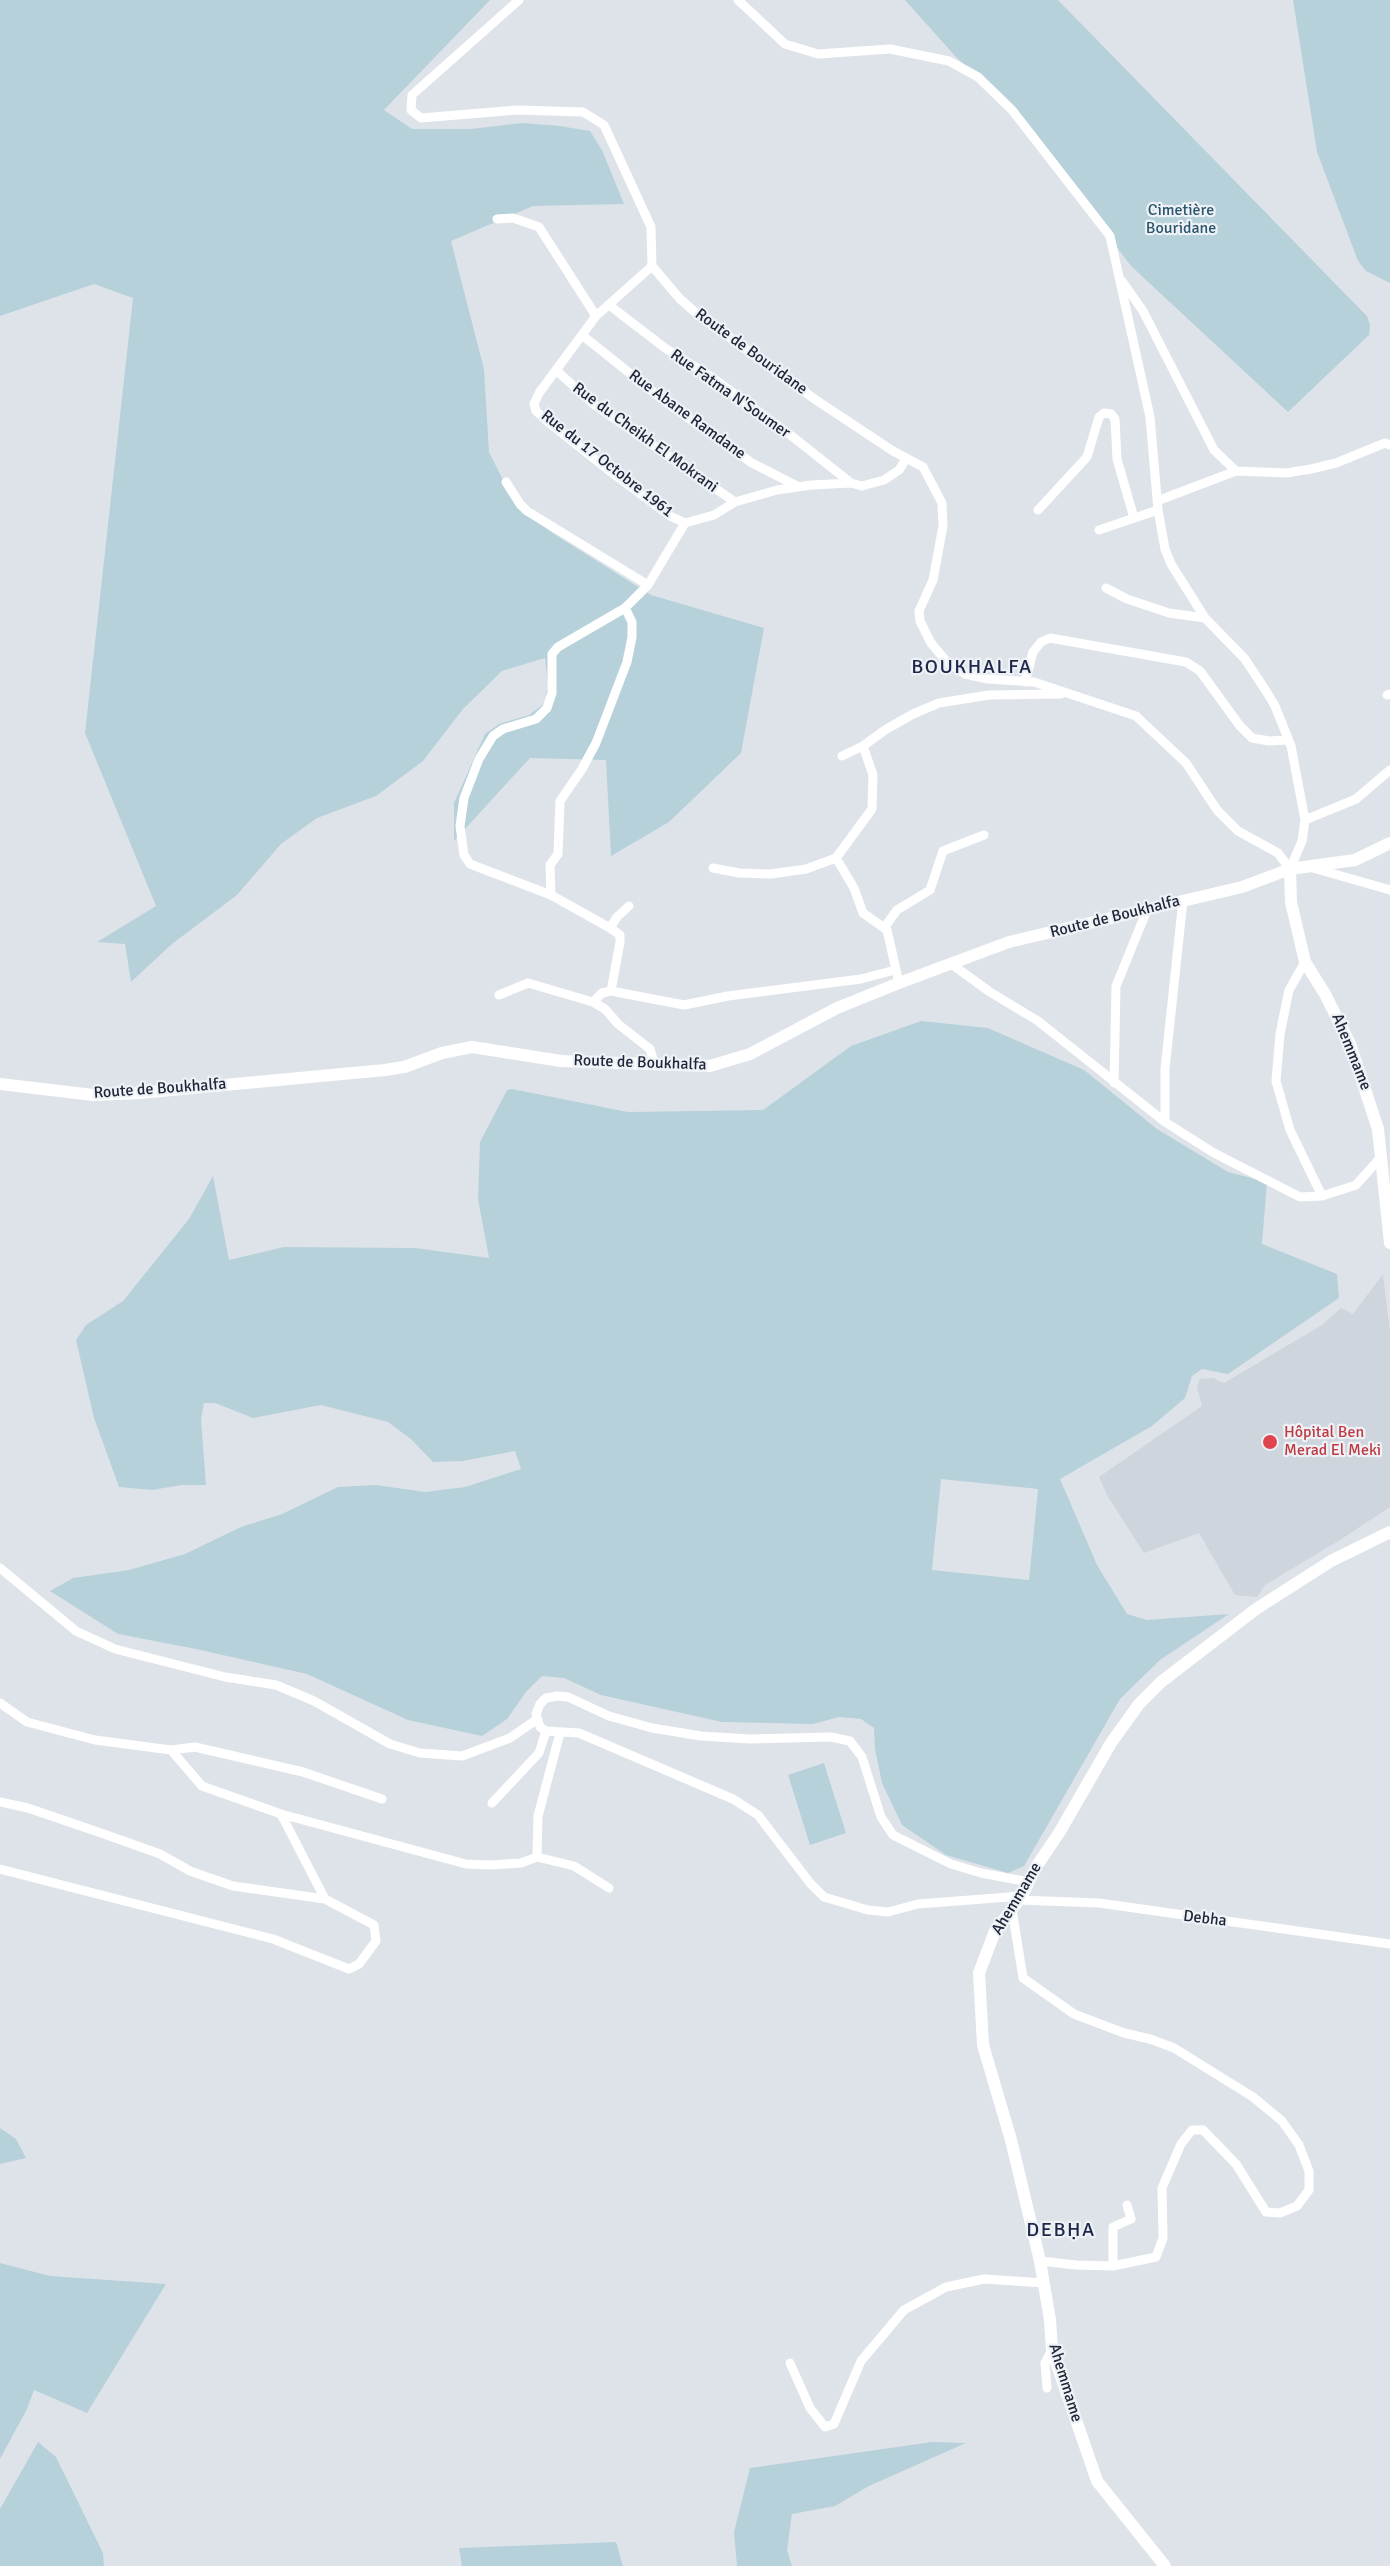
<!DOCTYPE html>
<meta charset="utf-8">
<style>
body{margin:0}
canvas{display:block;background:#dee3e9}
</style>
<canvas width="1390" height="2566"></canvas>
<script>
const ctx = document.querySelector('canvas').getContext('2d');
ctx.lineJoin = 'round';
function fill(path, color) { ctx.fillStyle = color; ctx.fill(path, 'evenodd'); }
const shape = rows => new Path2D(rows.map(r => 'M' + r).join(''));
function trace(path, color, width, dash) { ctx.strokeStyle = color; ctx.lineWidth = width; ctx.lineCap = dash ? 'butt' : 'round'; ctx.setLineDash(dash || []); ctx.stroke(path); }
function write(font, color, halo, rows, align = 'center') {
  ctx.font = font + ' Signika,sans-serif'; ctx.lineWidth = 4.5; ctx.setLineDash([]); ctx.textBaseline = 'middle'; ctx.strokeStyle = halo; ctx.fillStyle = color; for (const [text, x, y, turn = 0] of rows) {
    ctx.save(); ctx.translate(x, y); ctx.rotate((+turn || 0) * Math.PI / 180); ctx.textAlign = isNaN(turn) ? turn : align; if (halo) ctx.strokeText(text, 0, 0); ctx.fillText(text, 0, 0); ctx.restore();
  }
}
fill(shape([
 [1383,1274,1390,1333,1390,1507,1340,1540,1265,1585,1257,1597,1235,1595,1199,1533,1144,1553,1108,1497,1099,1477,1202,1406,1197,1387,1200,1379,1213,1378,1224,1383,1322,1325,1341,1308,1353,1314]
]), '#cfd5dd');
fill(shape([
 [0,0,490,0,384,110,412,129,471,129,522,123,560,126,590,131,602,150,624,204,533,206,451,241,484,369,489,452,517,508,554,534,651,595,764,628,741,753,669,822,611,856,606,760,530,758,454,841,454,803,485,734,499,724,529,715,545,703,548,684,545,658,502,671,463,709,423,761,376,796,317,818,281,844,237,895,172,944,131,982,125,944,97,942,156,906,85,733,133,298,94,284,0,316],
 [905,0,1058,0,1359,308,1367,316,1370,325,1369,335,1288,412,1131,266,1030,133,978,77,956,57],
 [1293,0,1390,0,1390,283,1366,271,1358,261,1317,152],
 [921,1021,988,1028,1084,1070,1157,1129,1228,1172,1267,1182,1262,1244,1337,1274,1339,1298,1228,1374,1202,1369,1192,1376,1185,1398,1152,1426,1060,1479,1097,1565,1127,1614,1147,1620,1229,1614,1160,1660,1120,1699,1024,1866,1008,1873,946,1855,902,1825,882,1783,875,1749,874,1728,861,1719,839,1717,813,1724,722,1722,601,1695,564,1678,542,1676,526,1692,507,1719,482,1736,408,1720,307,1674,196,1649,118,1634,50,1591,73,1578,129,1570,185,1554,241,1527,282,1514,338,1487,376,1485,425,1492,465,1487,521,1469,515,1451,463,1461,433,1462,412,1440,388,1422,321,1405,253,1418,215,1403,204,1403,201,1419,206,1485,182,1485,152,1490,119,1487,94,1418,76,1340,86,1325,123,1301,189,1219,213,1176,229,1260,284,1247,415,1248,489,1258,478,1199,480,1142,507,1090,512,1089,628,1112,763,1110,851,1046],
 [941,1479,1038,1489,1029,1580,932,1570],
 [824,1763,846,1833,810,1845,788,1775],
 [0,2128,16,2139,26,2158,0,2164],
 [0,2263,50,2276,166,2284,87,2413,34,2390,27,2409,0,2459],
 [38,2442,56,2457,103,2553,104,2566,0,2566,0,2509],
 [932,2442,966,2443,869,2486,835,2506,792,2514,787,2550,792,2566,737,2566,734,2532,750,2468],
 [616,2542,623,2566,462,2566,459,2548]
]), '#b7d1db');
trace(shape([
 [519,0,412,95,411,110,421,118,517,110,583,112,604,125,651,227,652,266,680,299,696,313,816,400,893,451,923,467,942,503,943,526,933,580,919,611,920,621,931,643,947,662,965,674,988,679,1034,682,1136,716,1186,763,1217,810,1238,831,1278,853,1290,869,1302,841,1305,820,1291,746,1275,706,1266,691,1245,659,1205,618,1171,564,1165,549,1158,510,1150,417,1110,236,1012,110,978,77,949,61,890,49,818,54,785,44,738,0],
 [497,219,513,218,539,227,596,316],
 [652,266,596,316,539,393,534,404,536,411,548,422,611,472,670,516,685,523],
 [1122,281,1143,311,1214,450,1236,471],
 [609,305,665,348,710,376,793,437,851,483],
 [582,335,667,403,752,463,797,486],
 [557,371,592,403,735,502],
 [506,482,520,504,527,511,648,585,685,523,714,515,735,502,777,490,811,485,851,483,862,486,884,480,899,470,906,459],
 [1157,501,1236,471,1286,473,1311,469,1336,463,1385,443,1390,445],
 [1038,510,1087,457,1099,417,1104,413,1111,414,1115,419,1117,459,1134,518],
 [1099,530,1158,510],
 [1106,588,1127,599,1169,613,1205,618],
 [1025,682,1033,652,1041,642,1050,638,1186,662,1200,671,1240,726,1252,738,1269,741,1288,740],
 [1387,695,1390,694],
 [842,756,863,746,885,730,913,714,939,703,989,695,1061,694],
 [1305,820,1356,799,1390,770],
 [836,858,854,888,863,913,887,930,899,983],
 [713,868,739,873,771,874,806,869,836,858,872,809,873,775,863,746],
 [1313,868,1390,890],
 [551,895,550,865,558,854,560,801,582,769,596,743,627,662,632,637,632,622,625,608],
 [610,928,551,895,470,864,464,855,460,826,464,798,479,759,493,736,503,729,536,719,547,708,552,693,552,654,558,647,625,608,648,585],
 [884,928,897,910,930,890,943,851,984,835],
 [1305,962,1289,990,1280,1034,1276,1081,1290,1130,1322,1196],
 [950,963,990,992,1038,1021,1165,1122,1214,1153,1300,1197,1322,1196,1356,1185,1381,1157],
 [611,991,620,942,620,935,610,928,617,917,629,906],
 [499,995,528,983,593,1002],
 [655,1065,650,1049,618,1024,605,1009,593,1002,602,993,611,991,684,1005,728,996,861,979,895,970],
 [1114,1083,1116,986,1147,910],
 [1165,1122,1165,1069,1183,900],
 [0,1568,76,1631,115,1649,225,1677,276,1685,314,1701,390,1744,420,1753,462,1756,510,1738,536,1720],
 [0,1703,27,1722,95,1740,171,1750,195,1747,303,1772,382,1799],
 [171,1750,202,1786,281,1814,466,1864,491,1865,521,1863,537,1857,538,1816,560,1733],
 [0,1802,28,1808,101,1833,160,1854,190,1871,233,1886,325,1899],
 [492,1803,539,1753,546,1731],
 [537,1857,574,1866,609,1888],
 [0,1869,273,1939,349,1969,359,1964,376,1941,374,1925,325,1899,281,1814],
 [1022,1896,918,1904,888,1912,868,1910,824,1897,810,1883,758,1815,733,1799,579,1733,546,1731,540,1727,536,1714,540,1704,546,1698,557,1696,568,1697,609,1716,652,1728,701,1736,750,1739,831,1737,850,1741,862,1757,881,1817,893,1835,951,1864,981,1873,1029,1882],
 [1019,1900,1099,1903,1390,1944],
 [1012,1909,1023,1978,1074,2014,1124,2033,1150,2039,1174,2048,1253,2097,1282,2121,1299,2145,1309,2171,1309,2190,1297,2206,1280,2213,1266,2212,1236,2164,1203,2130,1192,2130,1181,2144,1162,2188,1163,2238,1156,2257,1113,2266,1076,2265,1040,2261],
 [1113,2266,1113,2227,1131,2219,1127,2205],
 [790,2363,810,2408,825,2427,834,2424,861,2361,904,2310,946,2287,984,2279,1044,2283],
 [1047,2388,1045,2363,1052,2350]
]), '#fff', 9);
trace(shape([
 [1290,869,1291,902,1305,962,1325,994,1350,1044,1378,1129,1390,1243],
 [0,1084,93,1095,139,1093,385,1070,404,1067,442,1053,472,1047,561,1061,710,1066,750,1054,837,1008,899,983,1009,942,1242,887,1290,869,1355,860,1390,843],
 [1165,2566,1097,2481,1052,2350,1050,2320,1040,2261,1011,2140,983,2045,979,1973,995,1931,1022,1896,1036,1867,1059,1833,1111,1743,1139,1704,1161,1682,1256,1609,1331,1561,1390,1532]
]), '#fff', 12);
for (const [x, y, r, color] of [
 [1270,1442,8,"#e0444e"]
]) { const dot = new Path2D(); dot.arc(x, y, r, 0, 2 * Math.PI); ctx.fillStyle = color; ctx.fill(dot); trace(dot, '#eef2f6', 2); }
write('16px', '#2b546f', '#eef2f6', [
 ["Cimetière",1181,211],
 ["Bouridane",1181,229]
]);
write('16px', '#202639', '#eef2f6', [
 ["Route de Bouridane",751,352,36],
 ["Rue Fatma N'Soumer",730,394,35],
 ["Rue Abane Ramdane",687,415,36],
 ["Rue du Cheikh El Mokrani",645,438,36],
 ["Rue du 17 Octobre 1961",607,464,38],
 ["Route de Boukhalfa",1115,917,-14],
 ["Ahemmame",1351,1052,68],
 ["Route de Boukhalfa",640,1063,2],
 ["Route de Boukhalfa",160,1089,-4],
 ["Ahemmame",1017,1899,-59],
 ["Debha",1205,1919,7],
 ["Ahemmame",1065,2383,73]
]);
write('16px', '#be3a42', '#eef2f6', [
 ["Hôpital Ben",1284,1433],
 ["Merad El Meki",1284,1451]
], 'left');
ctx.letterSpacing = '1.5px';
write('20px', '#1d274a', '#eef2f6', [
 ["BOUKHALFA",972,668],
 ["DEBḤA",1061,2231]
]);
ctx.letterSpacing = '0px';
</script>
